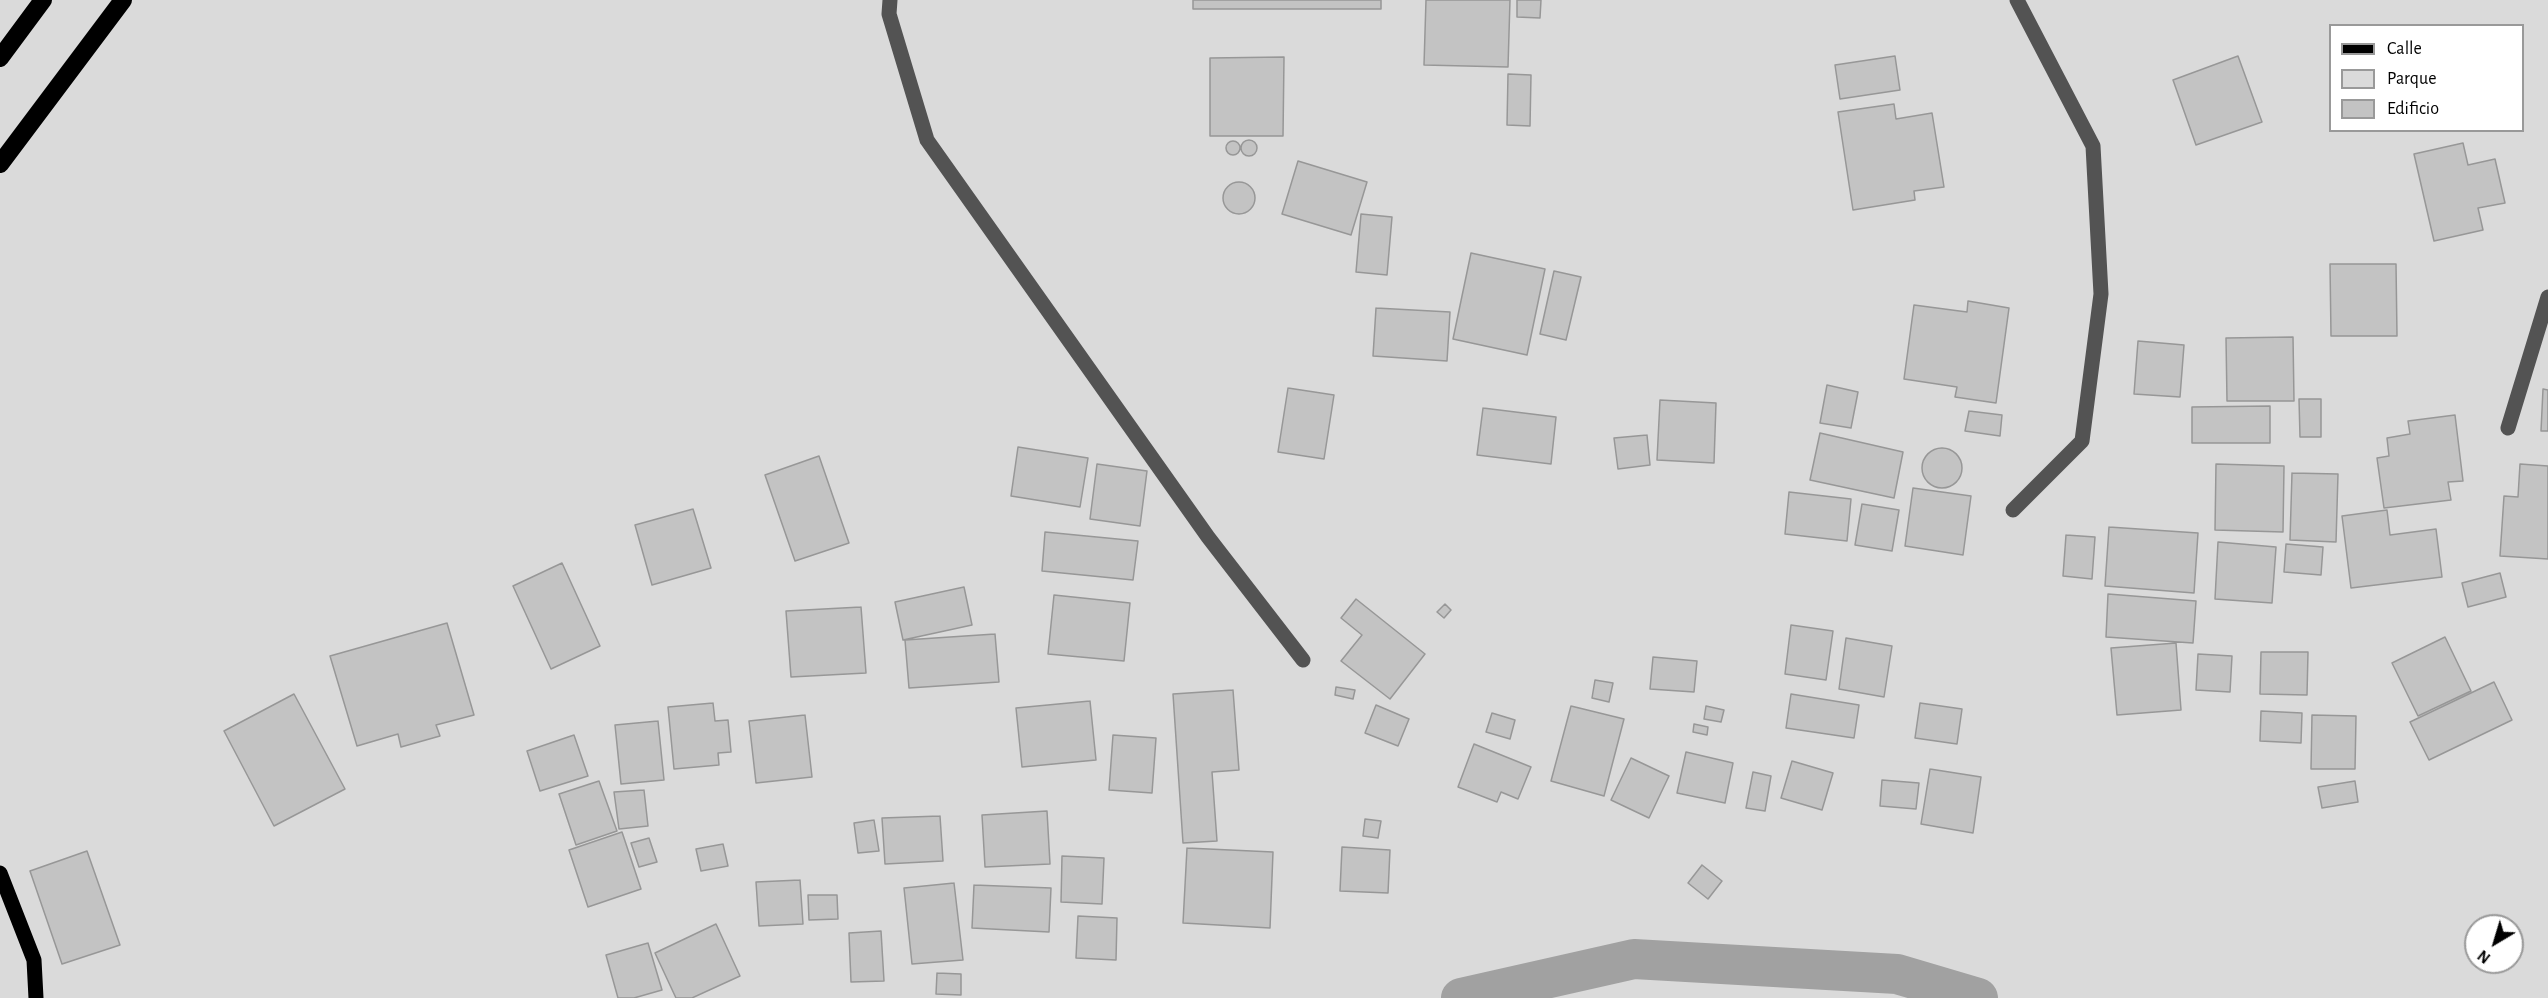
<!DOCTYPE html>
<style>
body{margin:0}
#map{position:relative;width:2548px;height:998px;overflow:hidden;background:#fff;font-family:"Alegreya Sans",sans-serif}
canvas{display:block}
.legend{position:absolute;left:2329px;top:24px;width:195px;height:108px;box-sizing:border-box;background:#fff;border:2px solid #999;margin:0;padding:8px 10px;list-style:none;font-size:18px;color:#000}
.legend li{display:flex;align-items:center;gap:12px;height:30px}
.legend b{width:30px;border:2px solid #999}
.north{position:absolute;left:2464px;top:914px;width:60px;height:60px;box-sizing:border-box;background:#fff;border:2px solid #999;border-radius:50%;rotate:218deg;font-size:16px;font-weight:700;line-height:24px;text-align:center;color:#000}
.north::after{content:'';display:block;margin:auto;width:21px;height:27px;background:#000;clip-path:polygon(50% 0,100% 100%,50% 72%,0 100%)}
</style>
<div id="map">
<canvas width="2548" height="998"></canvas>
<ul class="legend">
<li><b style="height:8px;background:#000"></b>Calle</li>
<li><b style="height:16px;background:#dadada"></b>Parque</li>
<li><b style="height:16px;background:#c3c3c3"></b>Edificio</li>
</ul>
<div class="north">N</div>
</div>
<script>
const ctx = document.querySelector('canvas').getContext('2d');
ctx.lineJoin = 'round';
function fill(path, color) { ctx.fillStyle = color; ctx.fill(path, 'evenodd'); }
const shape = rows => new Path2D(rows.map(r => 'M' + r).join(''));
function trace(path, color, width, dash) { ctx.strokeStyle = color; ctx.lineWidth = width; ctx.lineCap = dash ? 'butt' : 'round'; ctx.setLineDash(dash || []); ctx.stroke(path); }
fill(shape([
 [0,0,2548,0,2548,998,0,998],
 [2330,26,2522,26,2522,130,2330,130],
 [2476,926,2512,926,2512,962,2476,962]
]), '#dadada');
trace(shape([
 [1461,998,1634,959,1897,974,1978,998]
]), '#a1a1a1', 40);
const building = shape([
 [1193,0,1381,0,1381,9,1193,9,1193,0],
 [1426,0,1510,0,1508,67,1424,65,1426,0],
 [1517,0,1541,0,1540,18,1517,17,1517,0],
 [1895,56,1900,90,1840,99,1835,65,1895,56],
 [2238,56,2262,122,2196,145,2173,80,2238,56],
 [1284,57,1283,136,1210,136,1210,58,1284,57],
 [1508,74,1531,75,1530,126,1507,125,1508,74],
 [1894,104,1896,119,1932,113,1944,187,1914,191,1915,200,1853,210,1838,112,1894,104],
 '1241 148a8 8 0 1 1 16 0a8 8 0 1 1-16 0Z',
 '1226 148a7 7 0 1 1 14 0a7 7 0 1 1-14 0Z',
 [2463,143,2468,165,2495,159,2505,203,2478,208,2483,230,2434,241,2414,154,2463,143],
 [1298,161,1367,182,1351,235,1282,214,1298,161],
 '1223 198a16 16 0 1 1 32 0a16 16 0 1 1-32 0Z',
 [1361,214,1392,217,1387,275,1356,272,1361,214],
 [1471,253,1545,269,1527,355,1453,339,1471,253],
 [2330,264,2396,264,2397,336,2331,336,2330,264],
 [1554,271,1581,277,1566,340,1540,334,1554,271],
 [1968,301,2009,308,1996,403,1955,397,1957,387,1904,379,1914,305,1967,312,1968,301],
 [1376,308,1450,312,1447,361,1373,356,1376,308],
 [2293,337,2294,401,2227,401,2226,338,2293,337],
 [2138,341,2184,345,2180,397,2134,394,2138,341],
 [1827,385,1858,392,1851,428,1820,423,1827,385],
 [1288,388,1334,395,1324,459,1278,452,1288,388],
 [2543,389,2548,390,2548,431,2541,431,2543,389],
 [2299,399,2321,399,2321,437,2300,437,2299,399],
 [1660,400,1716,403,1714,463,1657,460,1660,400],
 [2270,406,2270,443,2192,443,2192,407,2270,406],
 [1483,408,1556,417,1551,464,1477,455,1483,408],
 [1969,411,2002,415,2000,436,1965,431,1969,411],
 [2455,415,2463,481,2448,482,2451,500,2384,508,2377,458,2389,456,2387,438,2410,434,2408,421,2455,415],
 [1820,433,1903,452,1894,498,1810,480,1820,433],
 [1647,435,1650,465,1618,469,1614,438,1647,435],
 [1018,447,1088,458,1080,507,1011,496,1018,447],
 '1922 468a20 20 0 1 1 40 0a20 20 0 1 1-40 0Z',
 [819,456,849,543,795,561,765,475,819,456],
 [1097,464,1147,471,1140,526,1090,519,1097,464],
 [2216,464,2284,466,2283,532,2215,530,2216,464],
 [2520,464,2548,466,2548,559,2500,556,2504,496,2518,497,2520,464],
 [2292,473,2338,474,2336,542,2290,540,2292,473],
 [1913,488,1971,496,1963,555,1905,546,1913,488],
 [1789,492,1851,499,1847,541,1785,534,1789,492],
 [1862,504,1899,510,1892,551,1855,545,1862,504],
 [693,509,711,568,652,585,635,525,693,509],
 [2387,510,2390,535,2436,529,2442,577,2351,588,2342,516,2387,510],
 [2109,527,2198,533,2194,593,2105,586,2109,527],
 [1045,532,1138,541,1133,580,1042,571,1045,532],
 [2066,535,2095,537,2092,579,2063,576,2066,535],
 [2218,542,2276,547,2272,603,2215,599,2218,542],
 [2286,544,2323,547,2321,575,2284,572,2286,544],
 [562,563,600,646,551,669,513,586,562,563],
 [2500,573,2506,597,2468,607,2462,583,2500,573],
 [964,587,972,625,903,640,895,602,964,587],
 [2108,594,2196,601,2193,643,2106,637,2108,594],
 [1054,595,1130,603,1124,661,1048,654,1054,595],
 [1356,599,1425,654,1390,699,1341,661,1362,635,1341,618,1356,599],
 [1445,604,1451,610,1444,618,1437,612,1445,604],
 [861,607,866,673,791,677,786,611,861,607],
 [447,623,474,715,436,725,440,736,401,747,398,734,357,746,330,656,447,623],
 [1791,625,1833,631,1826,680,1785,674,1791,625],
 [995,634,999,682,909,688,905,640,995,634],
 [2445,637,2471,691,2418,716,2392,663,2445,637],
 [1846,638,1892,646,1884,697,1839,689,1846,638],
 [2176,643,2181,710,2117,715,2111,648,2176,643],
 [2261,652,2308,652,2307,695,2260,694,2261,652],
 [2198,654,2232,656,2230,692,2196,690,2198,654],
 [1653,657,1697,661,1694,692,1650,689,1653,657],
 [1595,680,1613,683,1609,702,1592,698,1595,680],
 [2494,682,2512,720,2429,760,2410,722,2494,682],
 [1336,687,1355,690,1353,699,1335,695,1336,687],
 [1233,690,1239,770,1212,772,1217,841,1183,843,1173,694,1233,690],
 [294,694,345,789,274,826,224,731,294,694],
 [1791,694,1859,705,1854,738,1786,728,1791,694],
 [1090,701,1096,760,1022,767,1016,708,1090,701],
 [713,703,715,721,728,720,731,752,718,753,719,765,674,769,668,707,713,703],
 [1920,703,1962,709,1957,744,1915,738,1920,703],
 [1376,705,1409,719,1398,746,1365,733,1376,705],
 [1571,706,1624,719,1604,796,1551,781,1571,706],
 [1706,706,1724,710,1721,722,1704,719,1706,706],
 [2261,711,2302,713,2301,743,2260,741,2261,711],
 [1492,713,1515,720,1510,739,1486,732,1492,713],
 [805,715,812,777,756,783,749,721,805,715],
 [2312,715,2356,716,2355,769,2311,769,2312,715],
 [658,721,664,780,621,784,615,725,658,721],
 [1694,724,1708,727,1707,735,1693,732,1694,724],
 [574,735,588,776,540,791,527,751,574,735],
 [1113,735,1156,738,1152,793,1109,790,1113,735],
 [1474,744,1531,767,1518,799,1501,792,1497,802,1458,787,1474,744],
 [1686,752,1733,763,1725,803,1677,793,1686,752],
 [1631,758,1669,776,1649,818,1611,800,1631,758],
 [1792,761,1833,773,1822,810,1781,798,1792,761],
 [1930,769,1981,777,1973,833,1921,824,1930,769],
 [1753,772,1771,776,1765,811,1746,808,1753,772],
 [1882,780,1919,783,1916,809,1880,806,1882,780],
 [599,781,617,831,576,845,559,794,599,781],
 [2355,781,2358,802,2322,808,2318,787,2355,781],
 [644,790,648,826,619,829,614,792,644,790],
 [1047,811,1050,864,985,867,982,815,1047,811],
 [940,816,943,861,885,864,882,818,940,816],
 [1365,819,1381,821,1378,838,1363,836,1365,819],
 [874,820,879,851,858,853,854,823,874,820],
 [622,832,641,889,588,907,569,850,622,832],
 [649,838,657,862,639,867,631,843,649,838],
 [723,844,728,866,701,871,696,849,723,844],
 [1342,847,1390,850,1388,893,1340,891,1342,847],
 [1187,848,1273,852,1270,928,1183,923,1187,848],
 [87,851,120,945,62,964,30,871,87,851],
 [1062,856,1104,858,1102,904,1061,902,1062,856],
 [1702,865,1722,881,1708,899,1688,883,1702,865],
 [800,880,803,924,759,926,756,882,800,880],
 [954,883,963,960,912,964,904,888,954,883],
 [974,885,1051,888,1049,932,972,928,974,885],
 [808,895,837,895,838,919,809,920,808,895],
 [1078,916,1117,918,1116,960,1076,958,1078,916],
 [716,924,740,976,692,998,676,998,655,953,716,924],
 [881,931,884,981,851,982,849,933,881,931],
 [648,943,662,990,634,998,618,998,606,955,648,943],
 [937,973,961,974,961,995,936,994,937,973]
]);
fill(building, '#c3c3c3');
trace(building, '#979797', 1.5);
const major = shape([
 [0,873,34,960,36,998]
]);
const highway = shape([
 [0,58,43,0],
 [0,164,123,0]
]);
trace(major, '#dbdbdb', 18);
trace(highway, '#dbdbdb', 21);
trace(shape([
 [890,0,889,14,927,140,1208,537,1303,660],
 [2508,428,2548,297],
 [2013,510,2082,441,2101,294,2093,146,2017,0]
]), '#535353', 15);
trace(major, '#000', 15);
trace(highway, '#000', 18);
</script>
